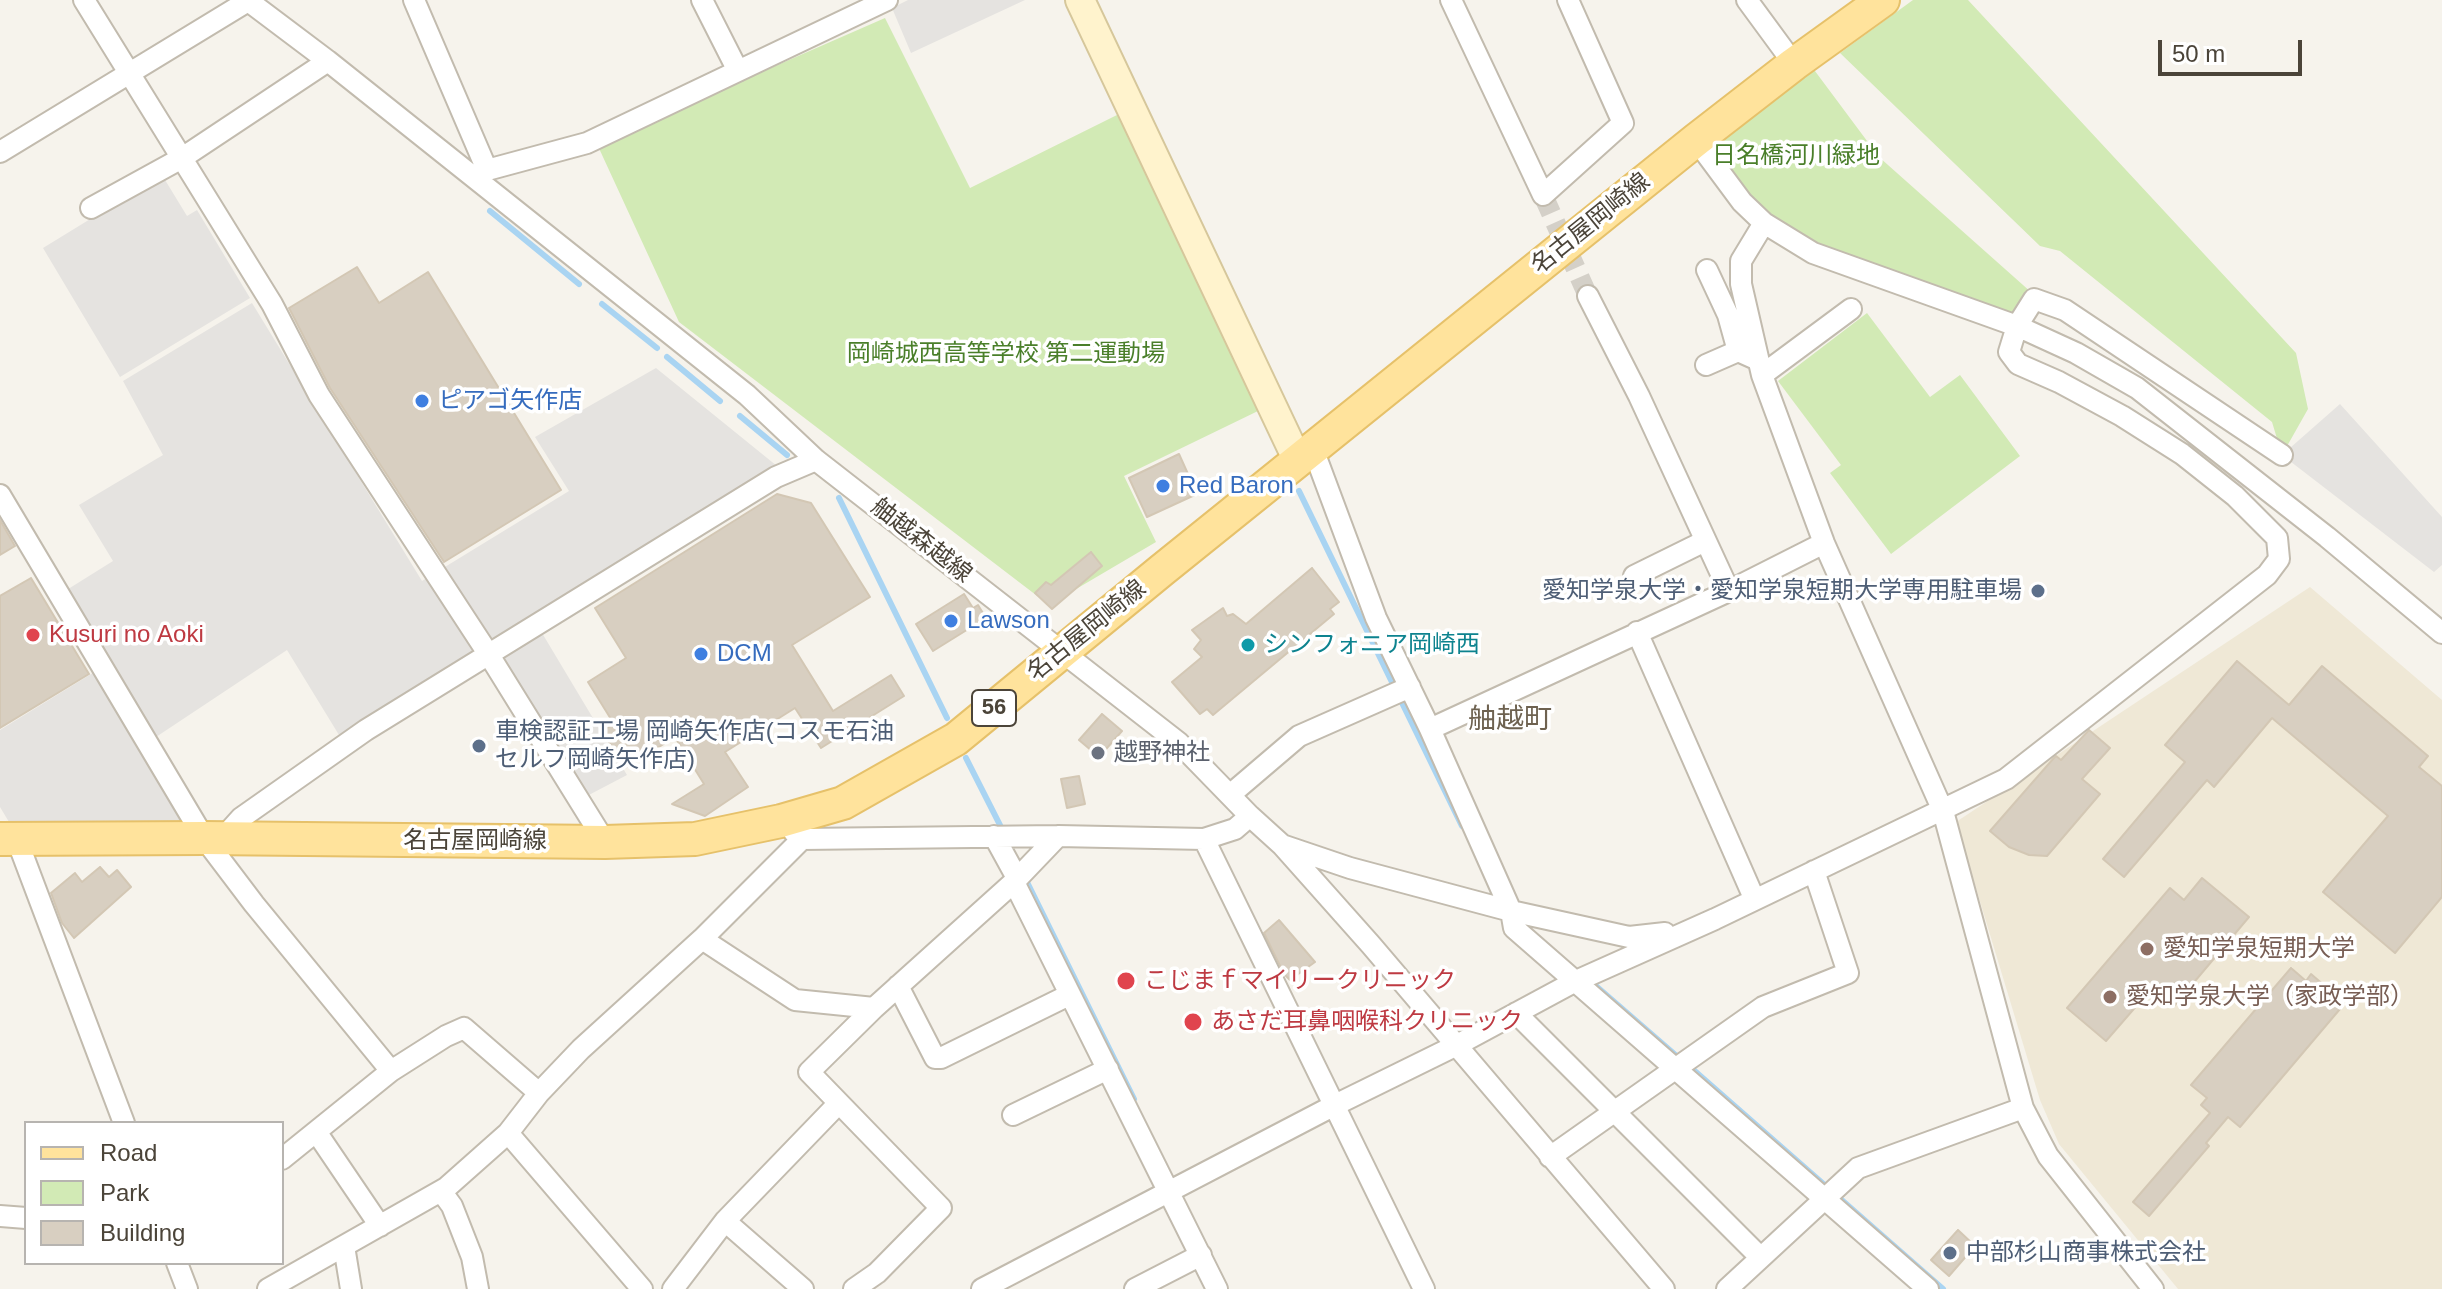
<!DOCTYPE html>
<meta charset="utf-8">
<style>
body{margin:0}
#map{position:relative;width:2442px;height:1289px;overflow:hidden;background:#f6f3ec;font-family:Arial,sans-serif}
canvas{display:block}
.legend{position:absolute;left:24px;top:1121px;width:260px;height:144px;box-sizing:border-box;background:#fff;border:2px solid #b7b4b0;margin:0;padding:10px 14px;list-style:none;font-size:24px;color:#4b4439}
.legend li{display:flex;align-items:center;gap:16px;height:40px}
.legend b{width:40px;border:2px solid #b7b4b0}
.scale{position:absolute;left:2158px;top:40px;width:144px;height:36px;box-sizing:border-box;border:4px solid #4b4439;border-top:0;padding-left:10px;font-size:24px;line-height:28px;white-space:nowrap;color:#4b4439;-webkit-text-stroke:6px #fff;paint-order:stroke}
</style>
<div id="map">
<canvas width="2442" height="1289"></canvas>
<ul class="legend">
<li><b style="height:10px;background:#ffe39c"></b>Road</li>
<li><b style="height:22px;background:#d2eab5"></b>Park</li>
<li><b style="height:22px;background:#d8cfc1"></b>Building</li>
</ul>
<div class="scale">50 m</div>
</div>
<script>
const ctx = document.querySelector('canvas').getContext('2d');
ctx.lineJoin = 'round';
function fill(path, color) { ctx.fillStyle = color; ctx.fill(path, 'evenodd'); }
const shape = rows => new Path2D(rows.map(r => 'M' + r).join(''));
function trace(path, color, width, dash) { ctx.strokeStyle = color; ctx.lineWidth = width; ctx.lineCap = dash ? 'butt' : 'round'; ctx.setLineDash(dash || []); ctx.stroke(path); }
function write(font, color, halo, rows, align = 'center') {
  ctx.font = font + ' Arial,"Noto Sans JP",sans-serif'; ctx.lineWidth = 7; ctx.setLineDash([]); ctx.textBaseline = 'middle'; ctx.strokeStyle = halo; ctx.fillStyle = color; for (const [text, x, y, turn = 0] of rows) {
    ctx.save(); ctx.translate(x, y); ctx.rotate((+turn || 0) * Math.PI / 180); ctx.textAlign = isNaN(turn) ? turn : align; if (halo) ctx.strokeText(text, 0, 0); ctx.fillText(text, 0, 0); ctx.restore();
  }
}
fill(shape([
 [2310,587,2442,700,2442,1289,2178,1289,2059,1144,2040,1100,1956,822]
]), '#efe8d6');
fill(shape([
 [1913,0,1968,0,2296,353,2308,409,2282,455,2272,422,2060,251,2040,246,1840,53],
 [885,18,970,188,1119,114,1258,411,1124,476,1156,542,1049,605,679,322,597,144],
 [1809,63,1879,157,2032,293,2014,318,1815,249,1746,198,1711,140],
 [1867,313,1930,397,1960,375,2020,456,1891,554,1830,473,1841,465,1778,381]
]), '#d2eab5');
fill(shape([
 [908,0,1025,0,911,53,892,8],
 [162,175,187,216,197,210,250,298,120,377,43,248],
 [252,303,422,581,569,491,535,437,656,368,793,479,542,633,627,775,585,797,487,645,339,735,287,650,153,739,65,591,113,561,79,505,163,455,123,381],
 [2340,404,2442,517,2442,565,2434,572,2282,455],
 [96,671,186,823,9,822,0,807,0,730]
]), '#e5e3e0');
trace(shape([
 [490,211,579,284],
 [602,304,657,348],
 [667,357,720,401],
 [740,416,787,455],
 [1299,491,1462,826],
 [839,498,947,718],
 [966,758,1004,833],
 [1024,876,1134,1099],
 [1589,980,1680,1059],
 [1689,1066,1943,1289]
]), '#a9d4f2', 6);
const building = shape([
 [357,267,379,303,428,272,561,490,444,562,330,388,289,308,357,267],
 [1179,454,1197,494,1147,517,1129,478,1179,454],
 [777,494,811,503,870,597,792,645,833,711,891,675,904,696,821,748,795,708,725,752,748,787,705,816,672,804,704,784,675,737,625,768,602,731,614,724,588,682,626,658,595,608,777,494],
 [0,520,15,546,0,555,0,520],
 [1091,552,1102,566,1052,609,1035,593,1046,582,1051,585,1091,552],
 [1312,568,1339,602,1330,609,1334,614,1213,715,1207,709,1200,714,1172,682,1202,657,1194,649,1201,640,1192,630,1223,608,1227,616,1233,614,1246,624,1312,568],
 [31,578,89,674,0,728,0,596,31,578],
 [964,594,973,608,978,605,986,618,933,651,916,624,964,594],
 [2237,661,2289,705,2322,666,2428,756,2419,767,2442,786,2442,897,2395,953,2323,892,2388,816,2272,718,2214,787,2207,780,2124,877,2103,859,2185,762,2165,745,2237,661],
 [1102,714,1122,731,1099,757,1079,740,1102,714],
 [2089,730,2110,748,2082,779,2100,794,2047,856,2029,855,2009,847,1990,831,2053,759,2056,756,2061,760,2089,730],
 [1079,776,1085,804,1067,808,1061,779,1079,776],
 [100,867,109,877,117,870,131,887,74,938,62,923,51,893,75,873,82,882,100,867],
 [2202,878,2249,917,2174,1006,2152,988,2106,1041,2067,1008,2170,888,2184,900,2202,878],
 [1279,920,1315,962,1290,980,1284,974,1264,933,1279,920],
 [2291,968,2306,981,2311,974,2333,993,2328,999,2340,1009,2240,1127,2228,1117,2206,1143,2209,1146,2149,1216,2133,1202,2210,1113,2201,1105,2207,1098,2191,1085,2291,968],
 [1958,1230,1975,1246,1949,1276,1931,1260,1958,1230]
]);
fill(building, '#d8cfc1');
trace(building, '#d3c7b4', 2);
trace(shape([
 [1543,195,1588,296]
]), '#d4d0c8', 20, [20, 10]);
const street = shape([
 [84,0,272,304,319,395,489,655,605,842],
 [247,0,328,61,747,395,816,460,1179,743,1250,816,1282,845,1371,945,1664,1289],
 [414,0,487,170],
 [702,0,738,71],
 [1451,0,1543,195,1623,123,1568,0],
 [1747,0,1794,64],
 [1696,140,1742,202,1764,223,1813,253,2017,326,2076,353,2137,388,2327,537,2442,633],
 [0,152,248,1],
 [477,179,487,170,587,143,887,0],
 [91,208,182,158,328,61],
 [1764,223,1741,261,1741,284,1762,375,1824,543,1943,811,2023,1108,2048,1156,2153,1289],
 [1707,270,1728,315,1738,351,1758,360],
 [1588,296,1639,396,1729,591],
 [1706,365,1738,351],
 [1762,375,1851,309],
 [1313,449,1376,618,1430,729,1511,911,1514,928,1928,1289],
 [0,495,204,838,254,904,391,1071],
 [1634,576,1705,541],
 [1637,632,1754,898],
 [1430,729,1729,591,1824,543],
 [1231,794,1299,736,1410,687],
 [793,831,802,839,1058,836,1204,839,1235,829,1250,816],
 [994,836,1017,878],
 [222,839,241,818,366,730,776,477,816,460],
 [1204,839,1424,1289],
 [17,840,124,1123],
 [1282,845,1350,868,1511,911,1629,937,1665,933],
 [1014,882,1217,1289],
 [702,939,795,1000,874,1008],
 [898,986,935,1058,941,1058,1069,995],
 [1516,1013,1760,1257],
 [1013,1115,1108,1069],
 [317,1133,380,1226],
 [508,1133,642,1289],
 [1550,1157,1763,1007,1848,973,1814,871],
 [282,1159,391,1071,446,1036,464,1028,539,1093],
 [441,1191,452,1206,472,1257,478,1289],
 [0,1216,26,1218],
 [725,1221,803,1289],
 [344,1246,351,1289],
 [177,1263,187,1289],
 [268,1289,446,1188,508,1133,539,1093,581,1049,702,939,802,839],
 [673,1289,725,1221,838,1104],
 [854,1289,877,1273,941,1208,809,1072,874,1008,1014,882,1058,836],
 [982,1289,1333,1106,1457,1045,1574,982,1715,919,2006,779,2267,575,2279,559,2277,538,2235,496,2182,454,2122,416,2059,382,2018,364,2009,352,2017,326,2034,299,2065,310,2282,455],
 [1135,1289,1201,1255],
 [1727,1289,1858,1168,2023,1108]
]);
const secondary = shape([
 [1080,0,1298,461]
]);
const primary = shape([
 [0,839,204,838,605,842,695,839,781,821,843,803,956,739,1162,570,1696,140,1794,64,1883,0]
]);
trace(street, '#c2bbae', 24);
trace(secondary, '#d6c79b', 32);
trace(primary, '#e6c16a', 36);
trace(street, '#fff', 20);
trace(secondary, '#fff3cd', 28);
trace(primary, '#ffe39c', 32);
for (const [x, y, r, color] of [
 [422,401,8,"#3f7fe0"],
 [1163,486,8,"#3f7fe0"],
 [2038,591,8,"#5c6f8a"],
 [951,621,8,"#3f7fe0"],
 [33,635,8,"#e0444e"],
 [1248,645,8,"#0f9aa8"],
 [701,654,8,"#3f7fe0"],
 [479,746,8,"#5c6f8a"],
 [1098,753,8,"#6b7280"],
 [2147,949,8,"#8d6e63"],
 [1126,981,10,"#e0444e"],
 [2110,997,8,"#8d6e63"],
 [1193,1022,10,"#e0444e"],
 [1950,1253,8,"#5c6f8a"]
]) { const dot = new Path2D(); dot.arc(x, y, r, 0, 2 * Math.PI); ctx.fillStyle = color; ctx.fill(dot); trace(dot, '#fff', 3); }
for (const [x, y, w] of [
 [994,708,44]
]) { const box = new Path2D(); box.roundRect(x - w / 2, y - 18, w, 36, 6); ctx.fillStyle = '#fff'; ctx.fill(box); trace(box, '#4b4439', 2); }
write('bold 22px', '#4b4439', null, [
 ["56",994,708]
]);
write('24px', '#4a7f2a', '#fff', [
 ["日名橋河川緑地",1796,156],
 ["岡崎城西高等学校 第二運動場",1006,354]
]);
write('24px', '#4b4439', '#fff', [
 ["名古屋岡崎線",1591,224,-39],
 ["舳越森越線",921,541,38],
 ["名古屋岡崎線",1087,631,-39],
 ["名古屋岡崎線",475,841]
]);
write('24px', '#366cbe', '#fff', [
 ["ピアゴ矢作店",438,401],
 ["Red Baron",1179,486],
 ["Lawson",967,621],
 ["DCM",717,654]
], 'left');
write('24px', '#4e5e75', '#fff', [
 ["愛知学泉大学・愛知学泉短期大学専用駐車場",2022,591,"right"],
 ["車検認証工場 岡崎矢作店(コスモ石油",495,732],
 ["セルフ岡崎矢作店)",495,760],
 ["中部杉山商事株式会社",1966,1253]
], 'left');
write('24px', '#be3a42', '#fff', [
 ["Kusuri no Aoki",49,635],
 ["こじまｆマイリークリニック",1144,981],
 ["あさだ耳鼻咽喉科クリニック",1211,1022]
], 'left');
write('24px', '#0d838f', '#fff', [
 ["シンフォニア岡崎西",1264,645]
], 'left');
write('24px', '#5b616d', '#fff', [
 ["越野神社",1114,753]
], 'left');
write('24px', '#785e54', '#fff', [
 ["愛知学泉短期大学",2163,949],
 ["愛知学泉大学（家政学部）",2126,997]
], 'left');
write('28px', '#6e6250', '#fff', [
 ["舳越町",1510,720]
]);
</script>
